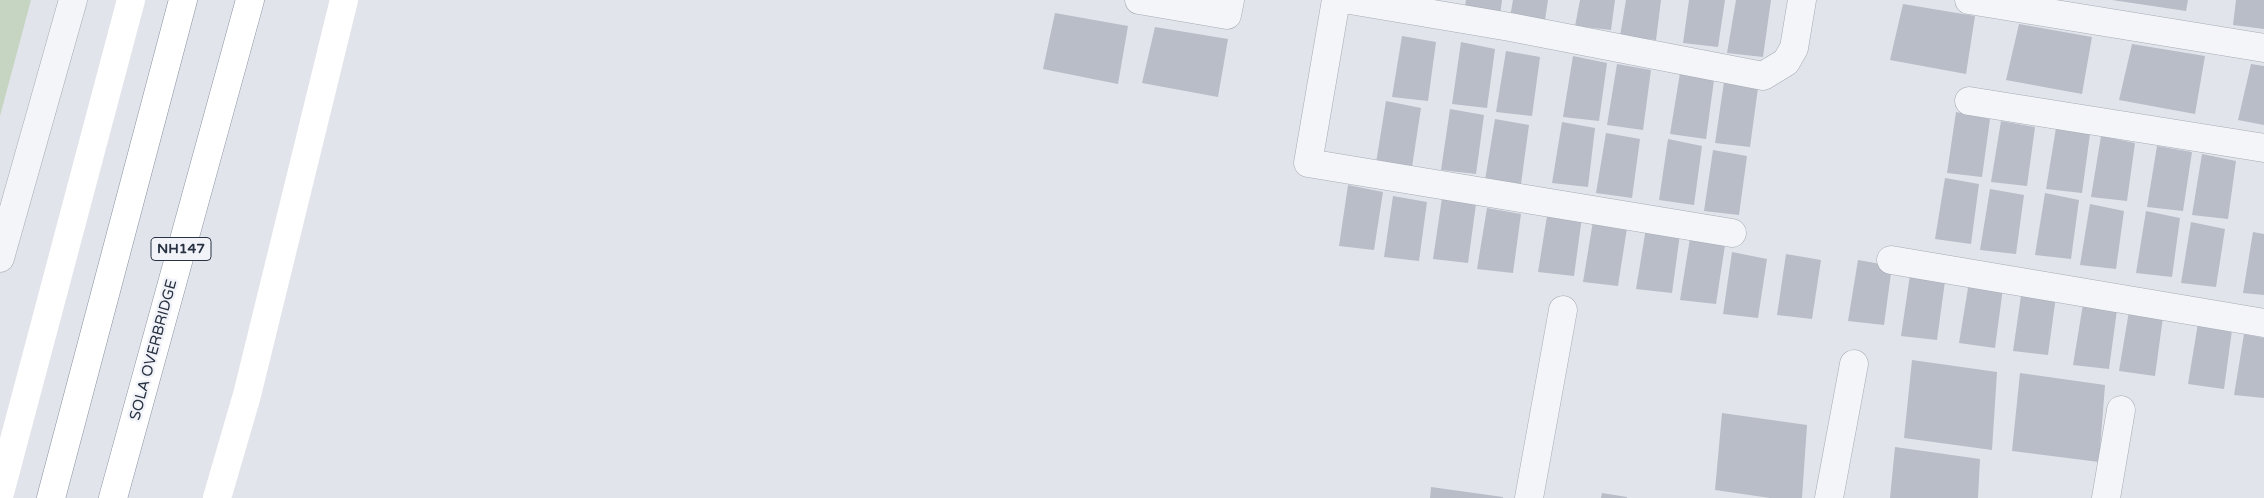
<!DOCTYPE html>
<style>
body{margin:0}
canvas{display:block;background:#e1e4ea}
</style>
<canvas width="2264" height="498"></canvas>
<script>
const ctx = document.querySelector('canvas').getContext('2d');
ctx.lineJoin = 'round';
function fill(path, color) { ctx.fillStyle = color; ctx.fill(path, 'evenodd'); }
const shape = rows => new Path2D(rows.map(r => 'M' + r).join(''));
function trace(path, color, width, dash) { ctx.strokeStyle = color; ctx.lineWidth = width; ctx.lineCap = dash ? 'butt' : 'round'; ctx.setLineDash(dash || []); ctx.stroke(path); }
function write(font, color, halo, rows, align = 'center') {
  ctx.font = font + ' "Varela Round",sans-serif'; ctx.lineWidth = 5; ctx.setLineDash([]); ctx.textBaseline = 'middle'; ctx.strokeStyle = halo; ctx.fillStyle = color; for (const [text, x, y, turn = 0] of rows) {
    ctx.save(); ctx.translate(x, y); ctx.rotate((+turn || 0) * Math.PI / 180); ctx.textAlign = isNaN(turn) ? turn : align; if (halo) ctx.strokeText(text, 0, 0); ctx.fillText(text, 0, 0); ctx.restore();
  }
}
fill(shape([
 [0,0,31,0,0,116]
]), '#c6d5c2');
fill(shape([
 [1466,0,1502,0,1500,16,1464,12],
 [1513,0,1548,0,1544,27,1509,23],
 [1580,0,1615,0,1611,30,1575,26],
 [1626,0,1661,0,1656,40,1620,36],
 [1689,0,1725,0,1718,47,1683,43],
 [1736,0,1771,0,1763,57,1727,53],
 [2112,0,2188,0,2186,11],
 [2236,0,2264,0,2264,29,2233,25],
 [1903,4,1975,16,1966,74,1890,60],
 [1055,13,1128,26,1118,84,1043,69],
 [2019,24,2092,37,2082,94,2006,80],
 [1155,27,1228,39,1218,97,1142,83],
 [1402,36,1436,42,1428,101,1392,97],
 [1461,42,1495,49,1487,108,1452,104],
 [2132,44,2205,56,2195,114,2119,100],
 [1506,51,1540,57,1532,116,1496,112],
 [1573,56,1607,63,1599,121,1563,117],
 [1617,64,1651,70,1643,130,1607,125],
 [2251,64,2264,66,2264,125,2238,120],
 [1680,73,1714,80,1706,139,1670,134],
 [1724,82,1758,88,1750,147,1715,143],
 [1386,101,1421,108,1412,167,1376,163],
 [1450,109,1484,115,1476,174,1441,170],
 [1956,112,1990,119,1982,177,1947,173],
 [1495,119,1529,125,1521,184,1485,180],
 [2001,121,2035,127,2027,186,1991,182],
 [1562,122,1595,128,1588,187,1552,183],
 [2056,128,2090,134,2082,193,2046,189],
 [1606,133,1640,139,1632,198,1596,193],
 [2101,136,2135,143,2127,201,2091,197],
 [1668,139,1702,146,1694,205,1659,200],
 [2157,146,2192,152,2183,211,2147,207],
 [1713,150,1747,156,1739,215,1704,211],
 [2202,154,2236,161,2228,219,2192,215],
 [1945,178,1979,184,1971,244,1935,239],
 [1348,185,1383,192,1374,250,1339,246],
 [1990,189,2024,195,2016,254,1980,250],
 [2045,193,2079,200,2071,259,2035,255],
 [1393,196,1427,202,1419,261,1384,257],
 [1442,198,1476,204,1468,263,1433,259],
 [2090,204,2124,211,2116,269,2080,265],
 [1487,208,1521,214,1513,273,1477,269],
 [1548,210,1582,217,1574,276,1538,272],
 [2146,211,2180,218,2172,277,2136,273],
 [1593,221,1627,228,1618,286,1583,282],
 [2191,222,2225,229,2216,287,2181,283],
 [1646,228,1680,234,1672,293,1636,289],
 [2253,232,2264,234,2264,295,2243,293],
 [1690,238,1725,245,1716,304,1680,300],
 [1732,252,1767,259,1758,318,1723,314],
 [1786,254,1821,260,1812,319,1777,315],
 [1858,260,1892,266,1884,325,1848,321],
 [1910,275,1945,281,1937,340,1901,336],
 [1969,282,2003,288,1995,348,1959,343],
 [2022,289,2056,296,2048,355,2013,351],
 [2083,304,2117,310,2109,369,2073,365],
 [2129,311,2163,317,2155,376,2119,371],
 [2198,323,2232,330,2224,389,2188,384],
 [2244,334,2264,338,2264,398,2234,395],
 [1912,360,1997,372,1992,450,1904,438],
 [2020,373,2105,385,2099,462,2012,451],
 [1722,413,1807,425,1802,498,1770,498,1715,490],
 [1895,447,1980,459,1978,498,1890,498],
 [1431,487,1503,497,1503,498,1430,498],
 [1602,493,1627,497,1627,498,1601,498]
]), '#b8bdc8');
const minor = shape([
 [1139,0,1227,15,1230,0],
 [1336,0,1308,163,1732,233],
 [1350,0,1510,27,1763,76,1786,62,1794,48,1802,0],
 [1969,0,2264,48],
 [1969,101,2264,148],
 [1891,260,2264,323],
 [1529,498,1563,310],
 [1829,498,1854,364],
 [2106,498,2121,410]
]);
const tertiary = shape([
 [0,258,73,0]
]);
const trunk = shape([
 [51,498,183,0],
 [113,498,250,0]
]);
trace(minor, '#a6abb5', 29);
trace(tertiary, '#a6abb5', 29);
trace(trunk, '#8891a2', 29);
trace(minor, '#f4f5f8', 28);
trace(tertiary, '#f4f5f8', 28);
trace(shape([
 [0,493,131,0],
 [217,498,247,395,344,0]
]), '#fff', 28);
trace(trunk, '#fff', 28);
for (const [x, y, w] of [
 [181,249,60]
]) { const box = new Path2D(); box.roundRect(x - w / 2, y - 11.5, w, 23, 4); ctx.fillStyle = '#f1f3f8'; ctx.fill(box); trace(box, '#283243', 1); }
write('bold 14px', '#283243', null, [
 ["NH147",181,249]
]);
write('15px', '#283243', '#f1f3f8', [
 ["SOLA OVERBRIDGE",154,350,-75]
]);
</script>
